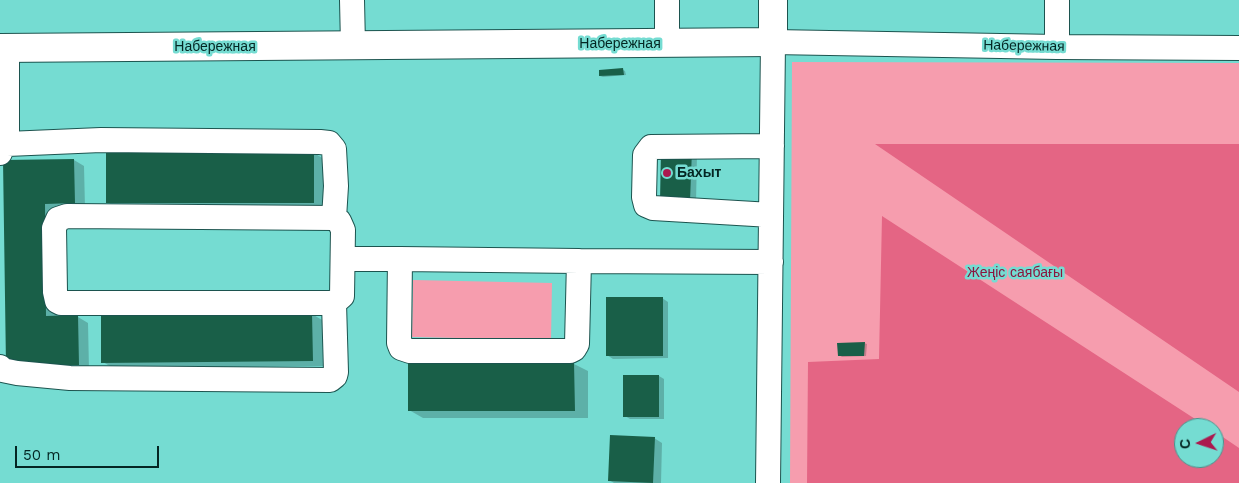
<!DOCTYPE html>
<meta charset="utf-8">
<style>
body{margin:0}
#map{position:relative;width:1239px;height:483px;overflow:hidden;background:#75dcd2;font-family:"Work Sans",sans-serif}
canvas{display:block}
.north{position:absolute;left:1174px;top:418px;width:50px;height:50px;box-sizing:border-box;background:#75dcd2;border:1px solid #48938c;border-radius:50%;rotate:266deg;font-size:14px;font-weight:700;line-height:20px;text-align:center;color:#042623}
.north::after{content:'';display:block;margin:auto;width:18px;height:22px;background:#ab194e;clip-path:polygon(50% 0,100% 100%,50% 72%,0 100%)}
.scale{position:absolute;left:15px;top:446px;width:144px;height:22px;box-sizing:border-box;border:2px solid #042623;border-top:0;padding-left:6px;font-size:15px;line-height:18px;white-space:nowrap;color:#042623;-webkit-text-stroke:4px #75dcd2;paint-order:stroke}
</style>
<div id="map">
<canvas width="1239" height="483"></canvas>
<div class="north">С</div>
<div class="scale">50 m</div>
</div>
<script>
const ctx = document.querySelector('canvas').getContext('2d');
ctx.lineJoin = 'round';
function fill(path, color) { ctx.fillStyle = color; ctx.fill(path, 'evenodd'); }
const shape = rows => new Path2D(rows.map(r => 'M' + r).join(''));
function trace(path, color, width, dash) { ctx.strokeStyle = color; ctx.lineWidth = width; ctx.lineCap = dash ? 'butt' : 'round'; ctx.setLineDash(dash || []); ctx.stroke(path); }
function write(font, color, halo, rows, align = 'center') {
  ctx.font = font + ' "Work Sans",sans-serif'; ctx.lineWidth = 5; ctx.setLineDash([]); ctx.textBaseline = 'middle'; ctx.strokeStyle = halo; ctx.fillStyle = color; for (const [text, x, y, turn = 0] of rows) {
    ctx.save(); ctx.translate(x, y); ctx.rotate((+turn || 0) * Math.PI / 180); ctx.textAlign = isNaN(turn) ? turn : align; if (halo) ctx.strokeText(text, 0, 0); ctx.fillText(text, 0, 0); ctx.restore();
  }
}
fill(shape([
 [792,62,1239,63,1239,483,790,483],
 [1184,428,1214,428,1214,458,1184,458],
 [413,280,552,283,551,340,412,337]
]), '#f69dae');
fill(shape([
 [875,144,1239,144,1239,392],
 [882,216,1209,428,1184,428,1184,458,1214,458,1214,431,1239,448,1239,483,807,483,808,362,879,359]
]), '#e46584');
fill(shape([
 [623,70,625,71,626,75,603,77,600,76],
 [691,151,697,154,696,204,667,203],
 [314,153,324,159,324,209,118,208,107,202],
 [74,160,84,166,85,208,55,209,57,317,78,317,88,323,89,370,18,371,4,161],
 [662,298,668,302,668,358,613,359,607,355],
 [312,314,322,320,323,366,113,368,103,362],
 [864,343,867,344,866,356,842,357,839,355],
 [409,364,574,364,588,371,588,418,423,418,409,410],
 [659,376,664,379,664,419,630,419,625,416],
 [654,438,662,443,661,483,614,483,609,480]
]), '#0003');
fill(shape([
 [623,68,624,75,599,76,599,70],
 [661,150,692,150,690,201,660,201],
 [106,152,314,152,314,203,106,203],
 [74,159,75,203,45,204,46,316,78,315,79,365,6,366,3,160],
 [606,297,663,297,663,356,606,356],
 [312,313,313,361,101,363,101,314],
 [865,342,864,356,838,356,837,343],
 [574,362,575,411,408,411,408,363],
 [623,375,659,375,659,417,623,417],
 [610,435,655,437,653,483,608,481]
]), '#195f48');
const minor = shape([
 [352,0,353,45],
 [667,44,667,0],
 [1057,47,1057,0],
 [7,48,7,144],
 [0,153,2,147,7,144,101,140,320,142,329,143,334,149,336,186,334,218],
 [771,215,653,208,646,205,644,197,645,155,651,147,772,146],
 [67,216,334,218,339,221,343,230,342,296,334,303,61,303,57,301,55,292,54,228,58,219,67,216],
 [343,259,400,259],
 [579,261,400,259,399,343,401,348,410,351,570,351,574,349,577,344,579,261,771,262],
 [0,367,2,370,17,373,70,378,330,380,335,376,336,372,334,303],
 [768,483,773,42,1057,47,1239,48]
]);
const major = shape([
 [0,48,773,42,773,0]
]);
trace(minor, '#1c544f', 26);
trace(major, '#1c544f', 30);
trace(minor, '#fff', 24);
trace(major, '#fff', 28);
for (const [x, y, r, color] of [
 [667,173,5,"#ab194e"]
]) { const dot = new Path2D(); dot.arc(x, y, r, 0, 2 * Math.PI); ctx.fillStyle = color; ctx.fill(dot); trace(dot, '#75dcd2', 2); }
write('14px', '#042623', '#75dcd2', [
 ["Набережная",620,44],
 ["Набережная",1024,46,1],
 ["Набережная",215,47]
]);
write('bold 14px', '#042623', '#75dcd2', [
 ["Бахыт",677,173]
], 'left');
write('14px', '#8b153e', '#75dcd2', [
 ["Жеңіс саябағы",1015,273]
]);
</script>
